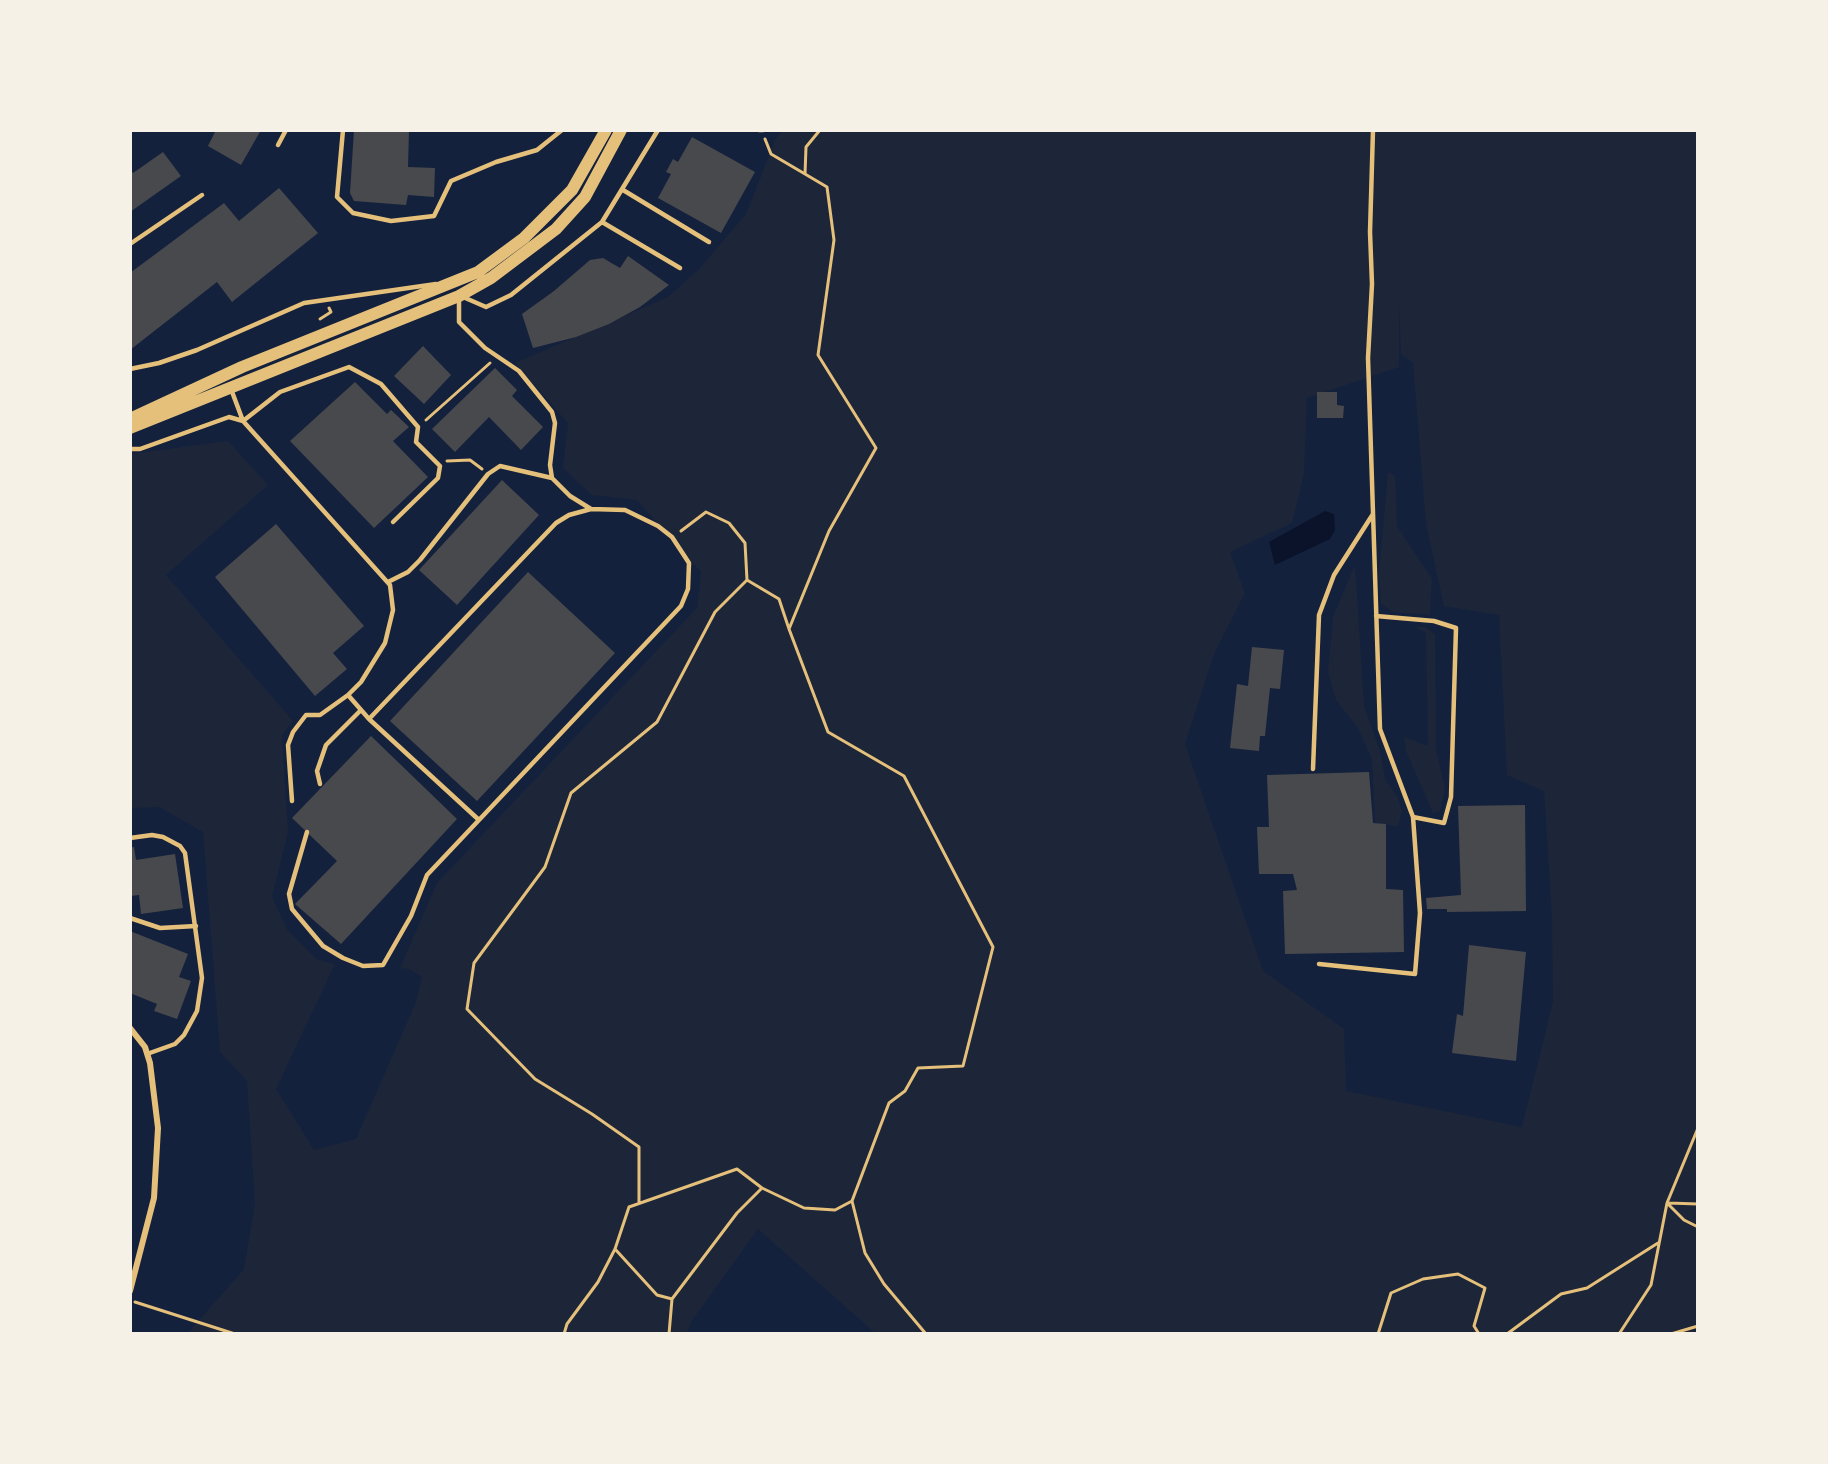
<!DOCTYPE html>
<style>
body{margin:0}
#map{position:relative;width:1828px;height:1464px;overflow:hidden;background:#14213d;font-family:"DejaVu Sans",sans-serif}
canvas{display:block}
.frame{position:absolute;inset:0;border:132px solid #f6f1e7;pointer-events:none}
</style>
<div id="map">
<canvas width="1828" height="1464"></canvas>
<div class="frame"></div>
</div>
<script>
const ctx = document.querySelector('canvas').getContext('2d');
ctx.lineJoin = 'round';
function fill(path, color) { ctx.fillStyle = color; ctx.fill(path, 'evenodd'); }
const shape = rows => new Path2D(rows.map(r => 'M' + r).join(''));
function trace(path, color, width, dash) { ctx.strokeStyle = color; ctx.lineWidth = width; ctx.lineCap = dash ? 'butt' : 'round'; ctx.setLineDash(dash || []); ctx.stroke(path); }
fill(shape([
 [783,131,1697,131,1697,1333,875,1333,758,1229,691,1322,687,1333,188,1333,244,1269,255,1204,247,1081,220,1052,203,832,159,807,131,808,130,454,228,441,268,485,166,575,293,721,282,735,288,832,272,897,288,931,317,959,335,964,276,1089,314,1150,356,1139,416,1002,422,977,409,969,400,968,437,883,697,608,701,572,637,500,592,495,563,468,568,423,515,363,668,297,699,269,746,214,776,138],
 [1399,303,1401,354,1413,363,1426,524,1444,606,1499,615,1507,775,1544,791,1552,917,1553,1002,1522,1127,1346,1091,1344,1029,1263,971,1185,744,1214,654,1245,593,1230,552,1292,523,1304,473,1307,398,1399,367],
 [1388,472,1395,476,1397,526,1432,579,1430,615,1393,612,1381,604,1379,573],
 [1355,565,1364,706,1380,751,1385,779,1397,796,1402,811,1398,826,1375,823,1372,759,1358,728,1336,700,1328,672,1333,617],
 [1416,627,1425,627,1435,634,1436,749,1445,789,1440,811,1433,813,1406,751,1404,737,1428,746,1426,633]
]), '#1d2539');
fill(shape([
 [1325,511,1334,514,1335,530,1330,539,1275,565,1269,542]
]), '#0b132b');
fill(shape([
 [216,130,261,130,241,165,208,146],
 [354,130,409,130,408,167,435,168,434,197,408,195,406,205,354,201,350,193],
 [692,137,755,172,721,233,658,198,671,174,666,172,673,159,678,162],
 [163,152,181,176,130,212,130,169,133,173],
 [279,188,318,233,232,302,217,282,130,350,130,273,224,203,239,221],
 [628,256,669,285,640,307,609,324,576,337,533,348,522,314,554,291,590,260,603,258,620,268],
 [423,346,451,375,424,404,394,376],
 [495,368,517,390,512,396,543,427,521,450,489,417,455,452,432,429],
 [355,382,387,414,391,410,409,427,393,441,428,477,374,528,290,441],
 [1317,392,1337,392,1337,405,1344,406,1343,418,1317,418],
 [502,480,539,515,457,605,419,570],
 [276,524,364,626,333,653,347,669,315,696,215,577],
 [528,572,615,653,477,801,390,721],
 [1252,647,1284,650,1280,689,1270,688,1265,736,1260,736,1259,751,1230,748,1237,684,1248,686],
 [371,736,457,819,341,944,295,904,337,861,292,818],
 [1369,772,1373,823,1386,824,1386,889,1403,890,1404,952,1285,954,1283,891,1297,890,1293,874,1259,874,1257,827,1269,827,1267,775],
 [1525,805,1526,911,1447,912,1447,909,1427,909,1426,898,1461,895,1458,806],
 [134,847,136,860,175,854,183,908,141,914,139,895,130,896,130,848],
 [130,931,188,954,179,977,191,981,177,1019,154,1011,157,1004,130,993],
 [1469,945,1526,952,1516,1061,1452,1053,1457,1014,1463,1016]
]), '#48494c');
trace(shape([
 [820,130,806,147,805,174,827,187,834,240,818,355,876,448,829,531,789,629,828,732,904,776,993,947,963,1066,918,1068,905,1091,889,1103,852,1201,865,1253,884,1284,926,1334],
 [765,139,771,154,805,174],
 [320,319,331,312,329,308],
 [426,420,490,363],
 [447,461,470,460,482,469],
 [681,531,706,512,729,523,745,543,747,580,779,599,789,629],
 [639,1202,639,1147,592,1114,535,1079,467,1009,474,963,545,867,571,793,657,722,715,612,747,580],
 [1667,1203,1684,1220,1698,1227],
 [1668,1203,1698,1204],
 [615,1249,657,1295,672,1299],
 [135,1302,235,1334],
 [564,1334,567,1324,598,1282,615,1249,629,1207,737,1169,762,1188],
 [669,1334,672,1299,737,1213,762,1188,804,1208,835,1210,852,1201],
 [1378,1334,1391,1293,1423,1279,1458,1274,1485,1288,1474,1326,1479,1334],
 [1507,1334,1561,1294,1587,1288,1658,1243],
 [1619,1334,1651,1285,1667,1203,1698,1128],
 [1671,1334,1698,1326]
]), '#e5c07b', 3);
trace(shape([
 [343,130,337,197,353,213,391,221,434,216,451,181,496,162,537,150,562,130],
 [759,130,763,130],
 [278,145,286,130],
 [623,190,709,242],
 [602,222,680,268],
 [130,244,202,195],
 [463,297,486,307,511,295,602,222,658,130],
 [459,299,459,322,485,348,519,371,552,412,555,423,550,465,552,478,570,496,591,509,625,510,658,526,672,537,689,563,688,589,681,606,479,820],
 [130,369,159,363,197,350,304,303,436,284],
 [231,389,243,421,390,585,393,610,385,643,361,682,348,695,369,719,479,820,427,875,411,916,383,965,363,966,343,958,323,946,292,909,289,894,307,832],
 [130,449,140,449,229,417,243,421,280,392,349,367,381,384,418,427,416,442,440,466,438,478,393,522],
 [388,582,408,572,420,560,488,474,500,466,552,478],
 [1376,616,1434,621,1456,628,1451,797,1444,823,1413,817],
 [369,719,556,523,569,515,591,509],
 [1313,769,1319,615,1334,575,1373,514],
 [320,784,317,771,326,745,361,710],
 [292,801,288,745,293,732,306,715,320,715,348,695],
 [130,838,152,835,163,837,180,846,185,853,202,978,197,1011,184,1035,175,1044,147,1054],
 [130,918,160,928,196,926],
 [1319,964,1415,974,1420,913,1413,817,1380,729,1368,358,1372,284,1370,232,1373,130]
]), '#e5c07b', 4.5);
trace(shape([
 [130,1028,145,1047,150,1063,158,1128,154,1198,130,1291]
]), '#e5c07b', 6);
trace(shape([
 [130,419,242,367,478,272,524,238,572,190,606,130],
 [130,428,459,296,491,278,556,229,585,197,621,130]
]), '#e5c07b', 12);
</script>
